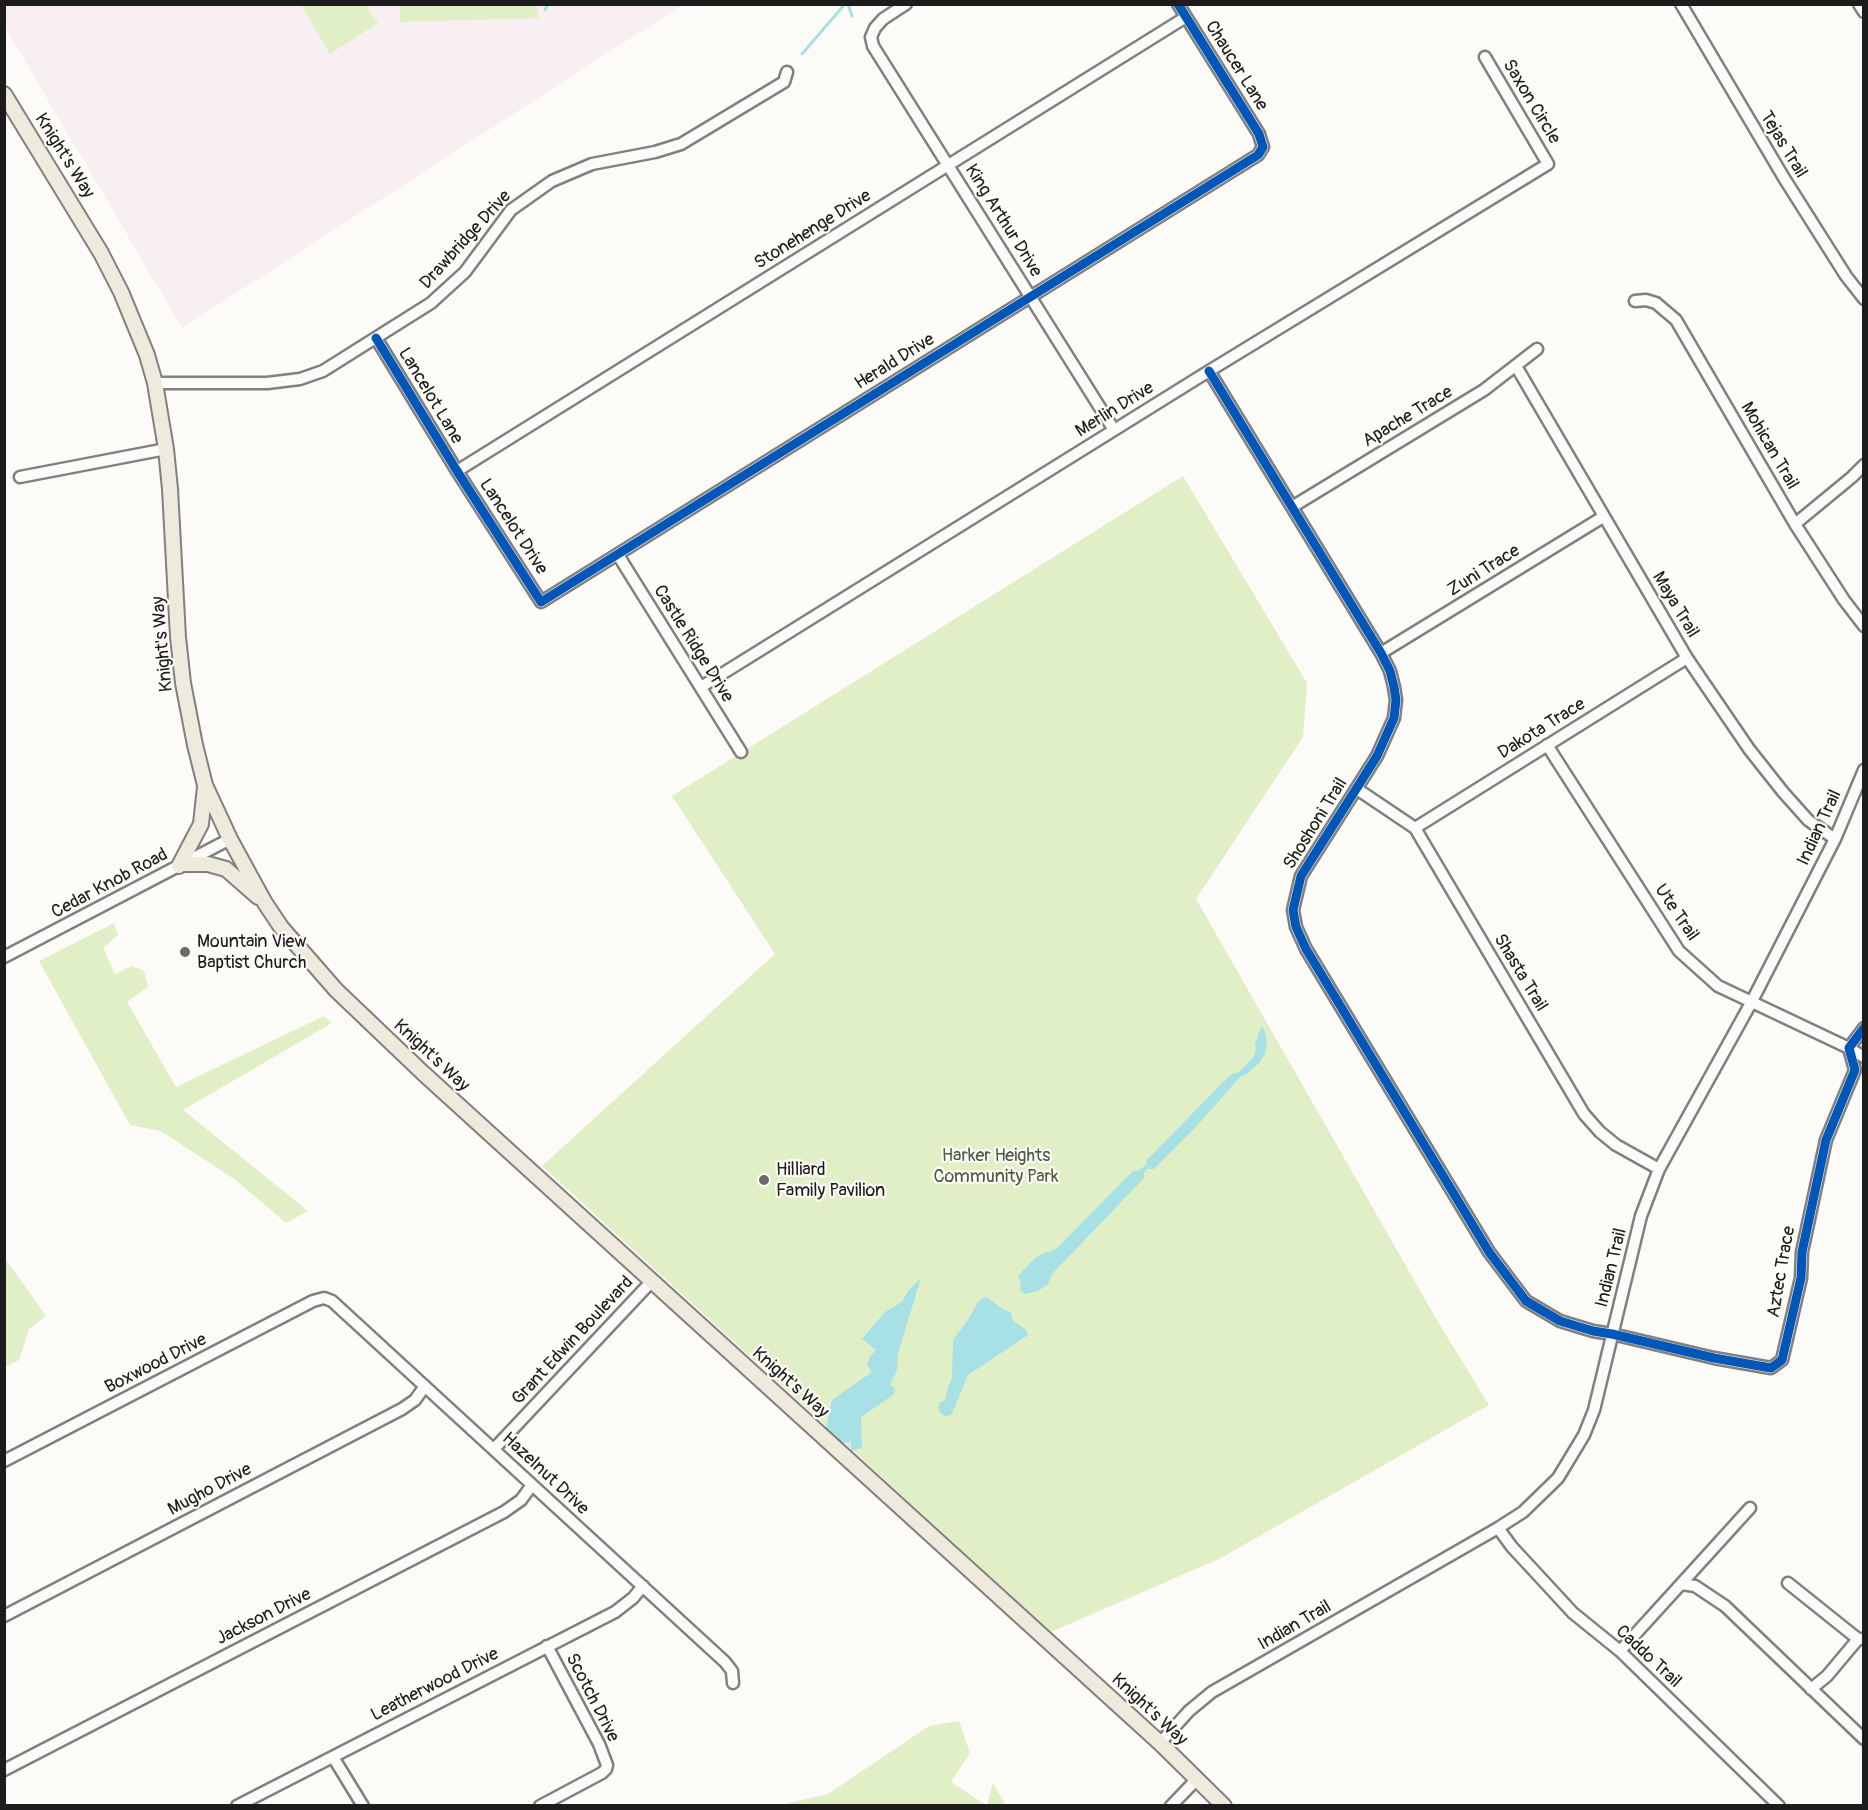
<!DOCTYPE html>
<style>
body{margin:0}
#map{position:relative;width:1868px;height:1810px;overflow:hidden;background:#fcfbf8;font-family:Pangolin,sans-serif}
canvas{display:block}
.frame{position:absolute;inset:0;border:6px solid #1c1c1c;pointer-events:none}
</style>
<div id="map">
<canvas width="1868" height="1810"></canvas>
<div class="frame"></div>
</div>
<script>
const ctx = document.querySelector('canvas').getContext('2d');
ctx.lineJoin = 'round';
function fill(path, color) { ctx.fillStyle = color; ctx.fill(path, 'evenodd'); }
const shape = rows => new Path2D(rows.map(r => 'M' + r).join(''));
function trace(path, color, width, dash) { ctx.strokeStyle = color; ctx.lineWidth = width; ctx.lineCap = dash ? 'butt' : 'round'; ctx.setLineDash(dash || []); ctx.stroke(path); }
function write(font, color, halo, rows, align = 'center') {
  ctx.font = font + ' Pangolin,sans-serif'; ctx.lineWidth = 4.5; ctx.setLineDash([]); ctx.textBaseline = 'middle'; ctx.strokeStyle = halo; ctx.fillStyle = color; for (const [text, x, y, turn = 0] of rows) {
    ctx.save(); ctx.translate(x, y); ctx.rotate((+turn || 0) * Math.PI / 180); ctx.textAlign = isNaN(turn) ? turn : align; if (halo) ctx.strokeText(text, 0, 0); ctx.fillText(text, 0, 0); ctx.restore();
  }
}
fill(shape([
 [4,5,682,5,182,328,5,27]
]), '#f8eff2');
fill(shape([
 [301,5,366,5,378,23,330,54],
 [400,5,537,5,538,18,400,22],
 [1183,476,1307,683,1303,737,1196,899,1438,1322,1489,1405,1221,1558,1051,1632,542,1166,775,954,672,796],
 [114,923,118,935,103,948,115,974,132,966,144,971,148,987,127,1002,176,1087,324,1016,332,1023,183,1110,308,1211,286,1223,237,1181,161,1131,130,1125,39,961],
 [4,1257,46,1316,29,1329,19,1360,5,1367],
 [959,1721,970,1753,951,1782,986,1805,779,1805,828,1794,929,1726],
 [993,1783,1006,1805,987,1805]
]), '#e0efc6');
fill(shape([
 [1262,1025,1267,1039,1265,1054,1259,1063,1247,1074,1241,1076,1193,1130,1154,1169,1147,1169,1144,1173,1144,1178,1053,1273,1048,1284,1038,1291,1025,1294,1020,1290,1021,1283,1018,1276,1036,1257,1046,1252,1050,1252,1058,1247,1133,1171,1138,1171,1146,1165,1147,1160,1230,1075,1239,1072,1252,1059,1256,1050,1255,1044],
 [921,1278,898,1353,897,1369,890,1385,895,1389,893,1395,861,1417,862,1448,851,1451,851,1442,842,1443,826,1428,832,1400,872,1372,867,1365,870,1356,876,1350,862,1339,885,1312,902,1302,908,1291],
 [984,1297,988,1298,1004,1310,1011,1313,1012,1320,1026,1330,1028,1335,968,1375,954,1409,951,1415,946,1416,941,1414,938,1408,940,1402,945,1401,947,1390,952,1378,953,1340,968,1320,978,1302]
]), '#a7e0e5');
trace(shape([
 [848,4,852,16],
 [545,10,548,4],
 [802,54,845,4]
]), '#a7e0e5', 3);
const minor = shape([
 [906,4,883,19,875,28,871,37,873,46,1114,430],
 [1681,4,1784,178,1846,276,1864,299],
 [1859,4,1864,12],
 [1635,301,1646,300,1656,303,1676,320,1795,524,1844,600,1864,626],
 [376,338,457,471,541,602,1258,155,1263,147,1259,134,1178,4],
 [1516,366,1687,658,1749,749,1783,792,1808,820,1835,839],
 [1209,371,1381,653,1390,671,1394,687,1396,700,1394,718,1377,756,1301,876,1293,910,1296,927,1306,949,1489,1252,1526,1301,1560,1321,1593,1331,1612,1334,1714,1358,1771,1368,1782,1360,1801,1278,1802,1252,1826,1140,1855,1070,1849,1048,1864,1028],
 [155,383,267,383,300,379,323,371,431,303,465,272,511,210,552,181,592,164,655,152,681,144,784,82,787,72],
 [457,471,1186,17],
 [20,477,166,449],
 [1292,507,1484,390,1537,349],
 [1795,524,1852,477,1864,465],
 [618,555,741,752],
 [1381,653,1603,517],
 [701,687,1209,371,1548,164,1485,57],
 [1547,745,1679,951,1718,986,1849,1048,1864,1057],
 [1357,789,1415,828,1584,1114,1600,1132,1616,1145,1659,1169],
 [1415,828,1687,658],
 [4,957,230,839],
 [494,1449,651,1282],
 [4,1461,313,1301,324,1298,332,1301,725,1662,732,1671,733,1683],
 [1498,1528,1512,1547,1573,1613,1620,1651,1779,1806],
 [1788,1583,1858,1639],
 [1681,1584,1750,1508],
 [4,1616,402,1409,415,1400,425,1386],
 [1620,1651,1681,1584,1695,1586,1725,1606,1864,1739],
 [1811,1689,1827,1676,1858,1639,1864,1639],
 [1160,1743,1189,1711,1212,1692,1498,1528,1523,1512,1558,1478,1584,1435,1594,1410,1641,1216,1659,1169,1751,1003,1835,839,1864,770],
 [333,1757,363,1806],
 [4,1770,504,1512,521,1500,532,1485],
 [237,1806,615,1612,633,1598,643,1586],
 [540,1806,602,1773,606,1769,607,1765,599,1744,547,1646],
 [1171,1806,1196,1780]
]);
const major = shape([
 [4,94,101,253,121,292,147,355,155,383,166,449,170,489,178,637,183,683,195,745,205,785,230,839,265,903,281,927,336,990,423,1073,1160,1743,1224,1806],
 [184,864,208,864,226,869,258,897],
 [179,866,201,824,205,787]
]);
trace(minor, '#81807f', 15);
trace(major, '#81807f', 18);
trace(minor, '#fbfbf9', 10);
trace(major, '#eeeade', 14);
trace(shape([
 [376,338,457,471,541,602,1258,155,1263,147,1259,134,1178,4],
 [1209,371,1381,653,1390,671,1394,687,1396,700,1394,718,1377,756,1301,876,1293,910,1296,927,1306,949,1489,1252,1526,1301,1560,1321,1593,1331,1612,1334,1714,1358,1771,1368,1782,1360,1801,1278,1802,1252,1826,1140,1855,1070,1849,1048,1864,1028]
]), '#0057b8', 9);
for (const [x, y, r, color] of [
 [185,952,6,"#6a6a69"],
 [764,1180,6,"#6a6a69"]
]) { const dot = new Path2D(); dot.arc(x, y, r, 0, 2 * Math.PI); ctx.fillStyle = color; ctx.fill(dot); trace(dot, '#fdfcf7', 2); }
write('18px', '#1c1c1c', '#fdfcf7', [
 ["Chaucer Lane",1236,66,58],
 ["Saxon Circle",1531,102,59],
 ["Tejas Trail",1783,145,59],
 ["Knight's Way",64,156,58],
 ["King Arthur Drive",1003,221,58],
 ["Stonehenge Drive",813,230,-32],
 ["Drawbridge Drive",466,240,-48],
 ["Herald Drive",895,362,-32],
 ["Lancelot Lane",430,396,59],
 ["Merlin Drive",1115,410,-32],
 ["Apache Trace",1408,417,-31],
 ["Mohican Trail",1769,446,60],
 ["Lancelot Drive",513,527,57],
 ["Zuni Trace",1484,571,-32],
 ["Maya Trail",1675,605,59],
 ["Knight's Way",163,644,-95],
 ["Castle Ridge Drive",693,644,58],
 ["Dakota Trace",1542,729,-32],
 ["Shoshoni Trail",1316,824,-58],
 ["Indian Trail",1820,828,-65],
 ["Cedar Knob Road",110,884,-28],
 ["Ute Trail",1676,913,56],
 ["Shasta Trail",1520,973,59],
 ["Knight's Way",431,1056,43],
 ["Indian Trail",1612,1268,-76],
 ["Aztec Trace",1782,1272,-80],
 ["Grant Edwin Boulevard",573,1341,-47],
 ["Boxwood Drive",156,1364,-27],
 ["Knight's Way",790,1383,42],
 ["Hazelnut Drive",545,1474,43],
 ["Mugho Drive",210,1490,-28],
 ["Jackson Drive",264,1617,-27],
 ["Indian Trail",1295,1626,-30],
 ["Caddo Trail",1648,1657,43],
 ["Leatherwood Drive",435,1685,-27],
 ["Scotch Drive",592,1698,63],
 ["Knight's Way",1149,1710,43]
]);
write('18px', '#1c1c1c', '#fdfcf7', [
 ["Mountain View",197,942],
 ["Baptist Church",197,963],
 ["Hilliard",776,1170],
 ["Family Pavilion",776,1191]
], 'left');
write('18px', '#505943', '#fdfcf7', [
 ["Harker Heights",996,1156],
 ["Community Park",996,1177]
]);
</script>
